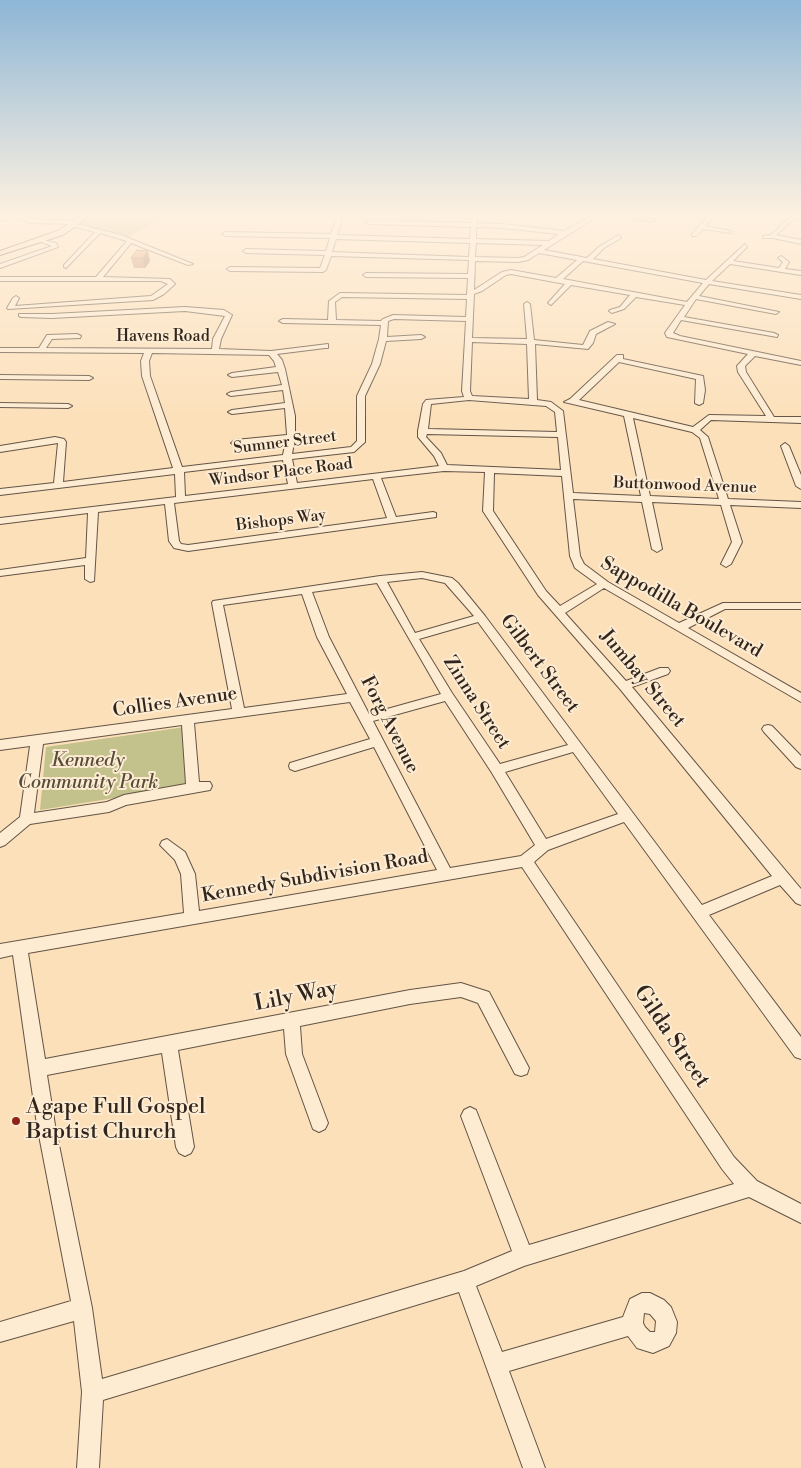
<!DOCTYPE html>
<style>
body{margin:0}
canvas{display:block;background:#fce0ba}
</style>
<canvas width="801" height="1468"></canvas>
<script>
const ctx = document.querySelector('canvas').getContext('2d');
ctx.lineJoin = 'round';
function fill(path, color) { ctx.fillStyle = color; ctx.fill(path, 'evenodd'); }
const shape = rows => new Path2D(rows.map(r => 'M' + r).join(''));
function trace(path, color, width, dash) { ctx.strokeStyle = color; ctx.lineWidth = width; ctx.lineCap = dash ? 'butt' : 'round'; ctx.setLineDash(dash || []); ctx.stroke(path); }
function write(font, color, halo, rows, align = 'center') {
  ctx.font = font + ' "Libre Bodoni",serif'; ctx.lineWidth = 4; ctx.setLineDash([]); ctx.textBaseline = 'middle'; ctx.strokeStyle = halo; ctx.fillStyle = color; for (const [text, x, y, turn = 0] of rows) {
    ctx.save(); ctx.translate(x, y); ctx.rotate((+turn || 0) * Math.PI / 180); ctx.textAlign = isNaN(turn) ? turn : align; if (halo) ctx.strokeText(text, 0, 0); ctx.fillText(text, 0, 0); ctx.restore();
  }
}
fill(shape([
 [89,216,230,216,229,218,168,216,129,237,81,224],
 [185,727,189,786,40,810,46,747]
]), '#c3c18c');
const minor = shape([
 [6,216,21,216,32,219,81,221,81,223,76,224,121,235,193,264,188,265,131,243,103,277,170,279,175,284,164,294,153,300,8,309,7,308,13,298,16,296,19,298,15,306,151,296,168,284,161,281,0,281,0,277,96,277,127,241,100,233,66,268,64,267,64,265,95,232,72,226,73,224,31,223,14,217,0,221,0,217,6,216],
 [337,216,343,216,337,235,470,239,471,227,369,224,366,222,369,220,471,223,471,216,477,216,477,223,503,224,564,231,591,216,598,216,544,250,587,258,600,246,619,235,621,238,604,248,593,259,706,280,745,244,747,247,733,261,779,268,783,262,778,258,781,256,789,262,785,269,801,271,801,275,730,264,712,281,801,295,801,299,709,284,699,296,779,312,776,314,696,299,684,317,774,333,778,335,777,337,681,320,673,333,680,336,801,361,801,365,755,356,745,366,746,372,774,417,801,417,801,423,711,420,700,430,708,437,728,499,801,502,801,508,730,505,742,542,731,564,726,567,721,564,732,542,721,505,652,502,662,549,657,552,652,549,642,502,573,499,580,556,584,564,608,582,679,623,723,603,801,603,801,609,725,609,688,628,801,693,801,702,604,588,565,613,626,681,660,668,668,668,670,671,668,674,632,687,801,889,801,905,796,903,780,885,709,915,801,1037,801,1059,795,1057,624,822,548,850,534,862,734,1157,757,1181,801,1204,801,1223,749,1197,524,1266,476,1286,502,1352,623,1317,630,1299,642,1293,650,1293,664,1300,671,1307,677,1322,676,1333,669,1346,653,1353,637,1348,628,1336,509,1371,545,1468,523,1468,459,1292,103,1400,99,1468,77,1468,82,1392,74,1321,0,1342,0,1322,71,1301,37,1125,13,955,0,958,0,944,184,913,181,874,175,860,160,845,162,841,167,839,185,852,195,874,199,911,437,870,374,747,295,771,290,769,289,766,290,763,370,739,350,702,194,723,199,782,210,782,212,786,210,790,126,805,109,812,30,824,5,845,0,847,0,833,20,817,30,746,0,750,0,740,232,709,212,603,213,601,380,576,422,572,452,578,458,583,485,616,702,905,772,876,620,689,538,595,483,511,485,472,444,471,381,478,396,517,433,512,436,513,436,517,188,551,174,548,169,541,165,504,98,512,94,581,90,582,85,579,85,565,0,576,0,570,86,558,88,513,0,524,0,518,176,497,175,474,0,495,0,489,54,483,58,443,0,452,0,446,55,437,64,439,66,442,63,482,173,468,142,376,141,361,144,353,0,352,0,348,39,348,47,335,77,334,81,336,80,338,52,339,46,348,212,349,213,339,225,316,185,311,52,318,21,317,19,316,19,314,52,314,185,307,224,310,232,315,221,339,219,349,271,351,328,344,328,348,325,348,277,354,282,360,285,369,295,416,295,437,292,454,351,447,357,441,357,396,372,364,379,339,381,325,283,323,279,321,283,319,328,320,329,301,340,293,467,295,468,278,366,277,363,275,366,273,468,274,469,260,331,256,326,270,323,272,230,271,227,269,230,267,320,268,325,255,246,253,243,251,246,249,326,251,330,238,225,236,222,234,225,232,331,234,337,216],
 [476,227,503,228,559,234,549,241,476,239,476,227],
 [336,239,470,243,469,257,332,252,336,239],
 [476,243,543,245,524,257,518,258,475,257,476,243],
 [539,253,577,260,556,278,511,270,502,272,474,290,475,261,518,262,528,260,539,253],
 [583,261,703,283,687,302,563,279,583,261],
 [511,274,565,284,548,303,551,305,571,285,630,295,620,307,610,310,609,311,612,313,624,309,636,297,685,305,665,333,667,337,748,354,737,366,738,372,766,416,709,415,693,427,579,400,619,362,696,379,695,403,699,405,703,403,705,390,703,376,623,359,623,355,617,355,570,399,564,402,624,416,641,496,573,493,563,411,551,402,537,400,535,344,588,349,593,343,596,334,615,324,608,322,590,331,583,345,534,340,530,304,527,302,524,304,527,339,472,338,474,294,482,291,506,275,511,274],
 [342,297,467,299,466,317,393,315,383,319,381,321,336,320,335,302,342,297],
 [394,319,466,321,462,391,464,397,426,400,423,404,418,431,418,437,434,456,439,466,297,483,292,459,354,452,365,442,365,396,380,364,386,341,421,339,425,337,421,335,387,337,388,321,394,319],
 [472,342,527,344,529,399,472,396,470,391,472,342],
 [152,353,269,355,274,361,276,367,232,373,228,375,232,377,278,372,282,385,231,392,227,394,231,396,283,390,285,403,232,410,228,412,232,414,285,408,287,435,235,440,231,443,235,446,286,440,283,455,182,467,150,376,149,361,152,353],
 [469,400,546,406,555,412,557,432,428,429,431,404,469,400],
 [633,418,692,432,700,438,719,499,650,496,633,418],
 [427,434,558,437,561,470,447,465,441,453,426,437,427,434],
 [283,460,288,484,185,496,184,472,283,460],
 [494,473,562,476,570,556,575,568,597,584,560,606,546,591,493,511,494,473],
 [373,479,387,518,188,545,181,544,179,541,174,503,373,479],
 [422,578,445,583,474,616,415,633,387,582,422,578],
 [377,583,441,694,369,714,329,637,312,592,377,583],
 [302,594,317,637,347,694,244,708,223,605,302,594],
 [478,622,568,745,500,764,452,693,419,639,478,622],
 [445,701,492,773,535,845,521,856,450,868,373,721,445,701],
 [182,725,186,784,124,795,107,802,34,813,43,744,182,725],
 [573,752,618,814,546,839,505,772,573,752],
 [522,867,722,1169,734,1184,529,1245,476,1110,470,1107,464,1110,461,1116,512,1251,464,1271,102,1379,92,1308,55,1125,47,1075,162,1053,176,1147,179,1153,185,1156,191,1153,194,1147,178,1050,284,1029,286,1054,313,1129,319,1132,325,1129,328,1123,302,1054,300,1026,410,1004,461,997,478,1003,515,1074,521,1076,527,1074,529,1068,489,992,461,983,410,990,45,1059,28,953,522,867],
 [644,1313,650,1314,656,1321,655,1332,650,1332,645,1327,643,1323,644,1313],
 [618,216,633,216,655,220,652,222,618,216],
 [708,216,714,216,705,226,731,231,731,233,703,229,696,236,692,236,692,234,708,216],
 [791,216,797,216,776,235,801,240,801,244,773,238,763,238,763,236,771,235,791,216],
 [39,239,56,243,58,247,0,268,0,264,52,246,39,241,39,239],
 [0,375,89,376,93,378,89,380,0,379,0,375],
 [0,403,68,404,72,406,68,408,0,407,0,403],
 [785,443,789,446,801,475,801,489,796,486,781,446,785,443],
 [768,725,772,726,801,756,801,769,796,767,764,732,762,729,764,726,768,725]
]);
const major = shape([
 [81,216,88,216,76,226,63,235,0,255,0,251,57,231,81,216]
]);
trace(minor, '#635445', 2);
trace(major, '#30261e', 2);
fill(minor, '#fdebd2');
fill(major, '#fce0ba');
fill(shape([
 [137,250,150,261,145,268,134,268,131,258]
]), '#c28463');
fill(shape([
 [148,251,150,261,145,268,143,258]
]), '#9e6c50');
const building = shape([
 [137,250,148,251,143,258,131,258,137,250]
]);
fill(building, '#e29a73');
trace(building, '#9e6c50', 1);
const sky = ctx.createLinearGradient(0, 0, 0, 421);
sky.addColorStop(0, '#8db6d6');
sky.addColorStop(0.51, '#fef1e0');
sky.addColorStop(1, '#fef1e000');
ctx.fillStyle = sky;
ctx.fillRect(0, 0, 801, 421);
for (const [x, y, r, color] of [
 [16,1121,5,"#8f2418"]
]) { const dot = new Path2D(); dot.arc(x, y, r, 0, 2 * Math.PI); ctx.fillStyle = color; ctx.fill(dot); trace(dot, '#fdebd2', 2); }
write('16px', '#30261e', '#fdebd2', [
 ["Havens Road",163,337],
 ["Sumner Street",285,443,-7],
 ["Windsor Place Road",281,473,-7],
 ["Buttonwood Avenue",685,486,2],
 ["Bishops Way",281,521,-7]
]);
write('19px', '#30261e', '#fdebd2', [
 ["Sappodilla Boulevard",681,608,30],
 ["Gilbert Street",539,664,53],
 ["Jumbay Street",642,679,50],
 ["Collies Avenue",175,703,-8],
 ["Zinna Street",476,703,57],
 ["Forg Avenue",389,725,63],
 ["Kennedy Subdivision Road",315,877,-10]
]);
write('italic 19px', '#554d3a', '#fdebd2', [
 ["Kennedy",88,761],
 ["Community Park",88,783]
]);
write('22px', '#30261e', '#fdebd2', [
 ["Lily Way",296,997,-11],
 ["Gilda Street",671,1037,56]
]);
write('22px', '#30261e', '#fdebd2', [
 ["Agape Full Gospel",26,1108],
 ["Baptist Church",26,1133]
], 'left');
</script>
